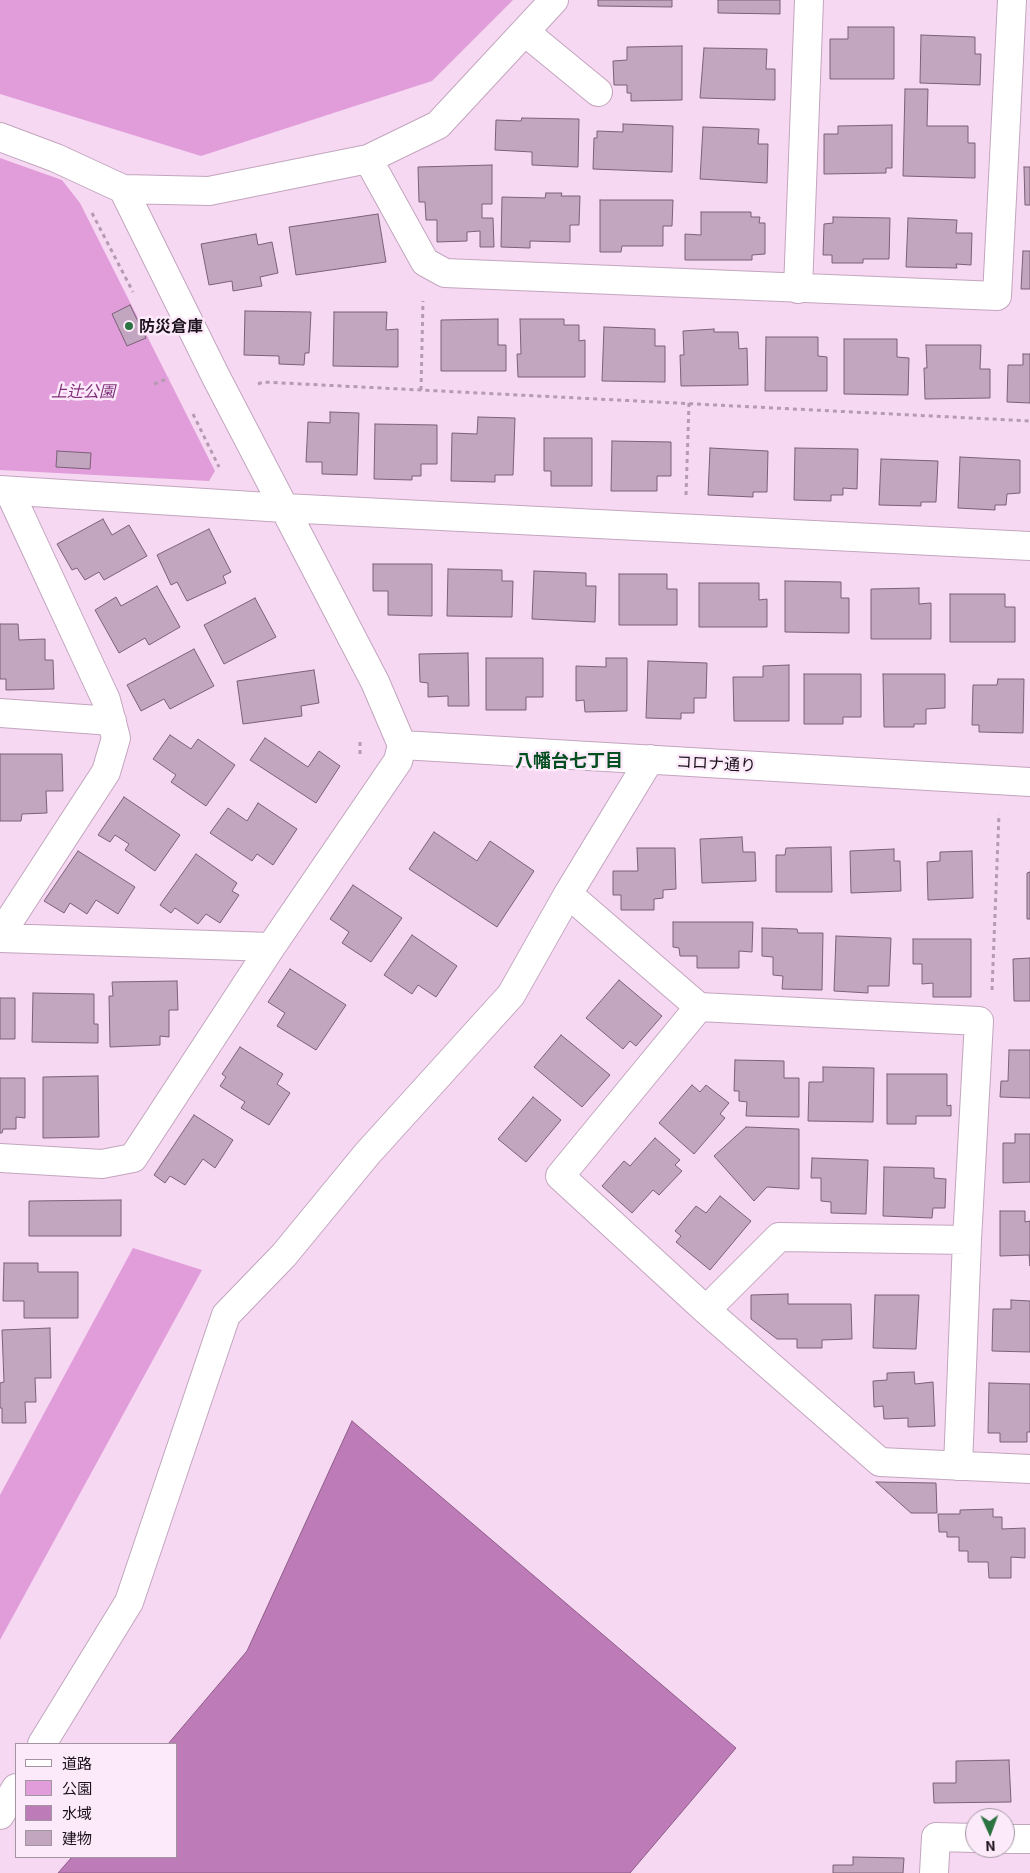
<!DOCTYPE html>
<meta charset="utf-8">
<style>
body{margin:0}
#map{position:relative;width:1030px;height:1873px;overflow:hidden;background:#f7d8f3;font-family:Georgia,"Noto Sans JP",serif}
canvas{display:block}
.legend{position:absolute;left:15px;top:1743px;width:162px;height:115px;box-sizing:border-box;background:#fceafa;border:1px solid #a294a1;margin:0;padding:6px 9px;list-style:none;font-size:15px;color:#1c121b}
.legend li{display:flex;align-items:center;gap:10px;height:25px}
.legend b{width:25px;border:1px solid #a294a1}
.north{position:absolute;left:965px;top:1808px;width:50px;height:50px;box-sizing:border-box;background:#fceafa;border:1px solid #a294a1;border-radius:50%;rotate:178deg;font-size:14px;font-weight:700;line-height:20px;text-align:center;color:#1c121b}
.north::after{content:'';display:block;margin:auto;width:18px;height:22px;background:#2b7340;clip-path:polygon(50% 0,100% 100%,50% 72%,0 100%)}
</style>
<div id="map">
<canvas width="1030" height="1873"></canvas>
<ul class="legend">
<li><b style="height:6px;background:#fff"></b>道路</li>
<li><b style="height:14px;background:#e09dda"></b>公園</li>
<li><b style="height:14px;background:#bd7cb7"></b>水域</li>
<li><b style="height:14px;background:#c2a5be"></b>建物</li>
</ul>
<div class="north">N</div>
</div>
<script>
const ctx = document.querySelector('canvas').getContext('2d');
ctx.lineJoin = 'round';
function fill(path, color) { ctx.fillStyle = color; ctx.fill(path, 'evenodd'); }
const shape = rows => new Path2D(rows.map(r => 'M' + r).join(''));
function trace(path, color, width, dash) { ctx.strokeStyle = color; ctx.lineWidth = width; ctx.lineCap = dash ? 'butt' : 'round'; ctx.setLineDash(dash || []); ctx.stroke(path); }
function write(font, color, halo, rows, align = 'center') {
  ctx.font = font + ' Georgia,"Noto Sans JP",serif'; ctx.lineWidth = 5; ctx.setLineDash([]); ctx.textBaseline = 'middle'; ctx.strokeStyle = halo; ctx.fillStyle = color; for (const [text, x, y, turn = 0] of rows) {
    ctx.save(); ctx.translate(x, y); ctx.rotate((+turn || 0) * Math.PI / 180); ctx.textAlign = isNaN(turn) ? turn : align; if (halo) ctx.strokeText(text, 0, 0); ctx.fillText(text, 0, 0); ctx.restore();
  }
}
fill(shape([
 [0,0,513,0,432,81,201,156,0,94],
 [0,158,62,180,80,203,215,471,209,481,0,470],
 [133,1248,202,1270,0,1640,0,1495]
]), '#e09dda');
const water = shape([
 [352,1421,736,1748,630,1873,58,1873,72,1857,176,1857,176,1744,168,1744,247,1651,352,1421]
]);
fill(water, '#bd7cb7');
trace(water, '#8d5c88', 1);
const building = shape([
 [598,0,672,0,672,7,598,6,598,0],
 [718,0,780,0,780,14,718,13,718,0],
 [848,27,894,27,894,79,830,79,830,39,848,39,848,27],
 [921,35,975,37,975,54,981,54,980,85,920,83,921,35],
 [682,46,682,100,631,101,631,93,627,93,627,85,614,85,613,61,627,60,627,47,682,46],
 [704,48,767,49,766,69,775,69,775,100,700,98,704,48],
 [905,89,928,89,927,126,968,126,968,143,975,143,975,178,903,176,905,89],
 [522,118,579,119,578,167,532,165,532,152,495,150,496,120,521,121,522,118],
 [623,124,673,126,672,172,593,169,594,138,597,138,597,131,623,132,623,124],
 [892,125,892,168,886,168,886,173,824,174,824,134,838,134,838,126,892,125],
 [703,127,759,129,758,144,768,144,767,183,700,179,703,127],
 [492,165,492,204,482,204,482,218,493,218,494,247,480,247,480,231,467,232,467,241,437,242,437,220,426,220,425,202,419,202,418,167,492,165],
 [1024,167,1030,167,1030,205,1025,205,1024,167],
 [546,193,562,193,561,196,580,196,579,225,570,225,570,242,530,241,530,248,501,247,502,197,545,198,546,193],
 [600,200,673,200,672,226,663,226,663,246,622,246,621,252,600,252,600,200],
 [701,212,751,212,751,217,760,217,759,223,765,223,765,254,752,255,752,260,685,260,685,234,701,235,701,212],
 [378,214,386,262,296,275,289,227,378,214],
 [833,217,890,218,889,259,863,259,863,263,832,263,832,255,823,255,824,224,833,223,833,217],
 [908,218,957,220,956,233,972,233,971,265,956,264,957,268,906,267,908,218],
 [256,234,258,245,272,242,278,273,260,277,262,286,233,291,232,281,209,285,201,244,256,234],
 [1023,251,1030,251,1030,289,1021,289,1023,251],
 [130,305,146,338,127,346,112,314,130,305],
 [245,311,311,312,309,353,305,353,304,365,279,364,279,356,244,355,245,311],
 [334,312,387,312,386,330,398,329,398,367,333,366,334,312],
 [498,319,498,345,506,345,506,371,441,371,441,320,498,319],
 [520,319,564,319,564,325,579,325,579,341,585,340,585,377,518,377,517,354,521,354,520,319],
 [604,327,655,329,655,346,665,346,665,382,602,381,604,327],
 [714,329,714,332,738,332,739,349,747,348,748,385,681,386,680,355,684,355,683,331,714,329],
 [766,337,818,337,818,356,827,357,827,391,765,391,766,337],
 [844,339,897,339,897,357,909,358,908,395,844,394,844,339],
 [926,345,981,345,980,369,990,369,990,398,925,399,924,368,927,368,926,345],
 [1023,354,1030,354,1030,403,1007,402,1008,365,1023,365,1023,354],
 [330,412,359,413,357,475,322,474,322,462,306,462,308,422,330,423,330,412],
 [478,417,515,418,513,475,495,475,495,482,451,481,452,433,477,434,478,417],
 [375,424,437,425,437,464,421,464,421,476,412,476,412,480,374,479,375,424],
 [544,438,592,438,592,486,551,486,551,471,544,471,544,438],
 [612,441,671,442,671,476,657,476,657,491,611,491,612,441],
 [710,448,768,451,767,492,753,492,753,497,708,495,710,448],
 [795,448,858,449,857,489,843,488,843,495,831,495,831,501,794,500,795,448],
 [57,451,91,453,90,469,56,467,57,451],
 [960,457,1020,460,1020,493,1007,494,1006,505,995,505,995,510,958,508,960,457],
 [881,459,938,461,936,502,921,502,921,506,879,505,881,459],
 [103,519,112,535,129,525,147,556,104,580,99,572,85,580,77,568,72,570,57,544,103,519],
 [209,529,231,572,223,576,226,583,187,601,177,582,171,585,157,555,209,529],
 [373,564,432,564,432,616,388,615,388,591,373,591,373,564],
 [448,569,502,570,502,581,513,581,512,617,447,616,448,569],
 [534,571,586,573,586,586,596,586,595,622,532,619,534,571],
 [619,574,667,574,667,589,677,589,677,625,619,625,619,574],
 [785,581,841,582,841,598,849,598,849,633,785,632,785,581],
 [699,583,759,583,759,600,767,599,767,627,699,627,699,583],
 [157,586,180,627,149,645,145,638,119,653,95,610,116,597,121,606,157,586],
 [919,588,919,604,931,603,931,639,871,639,871,589,919,588],
 [950,594,1005,594,1005,607,1015,607,1015,642,950,642,950,594],
 [255,598,276,637,224,664,204,625,255,598],
 [0,624,18,624,19,640,45,639,45,660,53,660,54,689,6,690,6,679,0,679,0,624],
 [194,649,214,686,170,709,164,699,141,711,127,685,194,649],
 [468,653,469,706,448,706,448,696,428,697,428,683,420,682,419,654,468,653],
 [486,658,543,658,543,697,526,697,526,710,486,710,486,658],
 [606,658,627,658,627,711,585,712,584,700,576,701,576,666,606,667,606,658],
 [648,661,707,663,706,698,694,698,694,713,681,713,681,719,646,718,648,661],
 [789,665,789,721,734,721,733,677,763,677,763,666,789,665],
 [314,670,319,703,301,706,302,716,243,724,237,681,314,670],
 [804,674,861,674,861,717,843,717,843,724,804,724,804,674],
 [883,674,945,674,945,708,926,709,926,724,914,724,914,727,884,727,883,674],
 [998,679,1024,679,1023,733,979,732,979,725,972,725,973,685,997,685,998,679],
 [170,735,191,749,198,739,235,765,206,806,171,782,176,775,153,759,170,735],
 [265,738,308,767,319,751,340,766,316,803,250,760,265,738],
 [0,754,62,754,63,791,46,791,47,813,22,814,21,821,0,821,0,754],
 [124,797,180,835,155,871,125,850,129,844,115,835,110,842,98,835,124,797],
 [258,803,297,829,273,865,257,854,252,861,210,833,228,808,247,821,258,803],
 [434,832,477,861,490,841,534,871,497,927,409,869,434,832],
 [742,837,743,852,755,852,756,881,702,883,700,839,742,837],
 [831,847,832,892,776,892,776,855,785,855,786,848,831,847],
 [637,848,675,848,676,889,663,890,663,898,654,899,654,910,621,910,621,895,613,895,613,871,638,871,637,848],
 [894,849,894,861,900,861,901,891,851,893,850,851,894,849],
 [78,851,135,887,118,914,96,900,87,914,70,903,64,913,44,901,78,851],
 [972,851,973,898,928,900,927,862,940,861,940,852,972,851],
 [196,854,237,883,232,891,239,895,220,923,206,914,198,924,175,908,171,913,160,905,196,854],
 [1030,872,1030,919,1027,919,1027,873,1030,872],
 [353,885,402,918,371,962,342,943,349,932,330,919,353,885],
 [673,922,753,922,752,952,739,951,739,968,697,968,697,956,680,956,679,948,673,947,673,922],
 [762,928,797,929,798,933,823,933,822,990,782,989,783,976,773,975,773,957,762,956,762,928],
 [412,935,457,966,436,997,418,985,412,994,384,975,412,935],
 [836,936,891,938,889,986,868,986,868,993,834,991,836,936],
 [913,939,971,939,971,997,933,997,933,983,922,984,922,964,913,964,913,939],
 [1030,958,1030,1001,1014,1001,1013,959,1030,958],
 [290,969,346,1005,316,1050,277,1026,285,1013,268,1002,290,969],
 [619,980,662,1016,636,1046,630,1041,623,1049,586,1018,619,980],
 [177,981,178,1010,169,1010,169,1037,160,1036,160,1045,110,1047,109,996,113,996,112,982,177,981],
 [33,993,94,994,94,1024,98,1024,98,1043,32,1042,33,993],
 [0,998,15,998,15,1039,0,1039,0,998],
 [561,1035,610,1075,582,1107,534,1067,561,1035],
 [240,1047,283,1074,277,1084,290,1093,269,1125,241,1108,245,1102,220,1086,226,1077,222,1074,240,1047],
 [1009,1050,1030,1050,1030,1098,1000,1097,1001,1081,1008,1081,1009,1050],
 [735,1060,784,1061,784,1078,799,1078,799,1117,746,1116,747,1102,739,1101,739,1091,734,1091,735,1060],
 [823,1067,874,1068,873,1122,808,1121,809,1082,823,1082,823,1067],
 [887,1074,947,1074,947,1106,951,1105,951,1116,916,1116,916,1124,887,1124,887,1074],
 [98,1076,99,1137,43,1138,43,1077,98,1076],
 [0,1078,25,1078,25,1118,16,1117,16,1129,3,1129,2,1133,0,1133,0,1078],
 [692,1085,700,1092,706,1085,729,1103,720,1114,725,1118,694,1154,659,1123,692,1085],
 [533,1097,561,1120,526,1162,498,1139,533,1097],
 [194,1115,233,1140,215,1168,203,1159,185,1185,170,1176,165,1183,154,1175,194,1115],
 [746,1127,799,1129,799,1189,767,1187,754,1201,714,1156,746,1127],
 [1015,1134,1030,1134,1030,1182,1003,1183,1003,1143,1015,1143,1015,1134],
 [655,1138,680,1160,675,1165,682,1171,659,1195,653,1190,632,1213,602,1186,624,1161,630,1166,655,1138],
 [812,1158,868,1160,866,1214,831,1213,831,1202,821,1201,821,1178,811,1178,812,1158],
 [884,1167,934,1168,934,1178,946,1179,945,1208,933,1208,932,1218,883,1216,884,1167],
 [720,1196,751,1221,710,1270,676,1242,681,1236,675,1231,696,1206,706,1213,720,1196],
 [121,1200,121,1236,29,1236,29,1201,121,1200],
 [1000,1211,1025,1211,1025,1222,1030,1221,1030,1266,1029,1255,1000,1256,1000,1211],
 [4,1263,38,1263,38,1272,78,1272,78,1318,24,1318,24,1301,3,1301,4,1263],
 [788,1294,788,1304,851,1304,852,1339,822,1340,822,1348,797,1348,797,1339,777,1339,751,1319,751,1295,788,1294],
 [875,1295,919,1295,916,1349,873,1348,875,1295],
 [1011,1300,1030,1301,1030,1352,992,1351,993,1309,1011,1309,1011,1300],
 [50,1328,51,1378,35,1378,36,1402,25,1402,26,1423,2,1423,2,1408,0,1408,0,1383,4,1382,2,1330,50,1328],
 [914,1372,915,1384,933,1382,935,1426,908,1427,908,1418,884,1419,883,1406,874,1407,873,1381,887,1380,887,1373,914,1372],
 [989,1383,1030,1384,1030,1432,1027,1432,1027,1442,1000,1442,1000,1433,988,1433,989,1383],
 [876,1482,936,1483,937,1513,911,1513,876,1482],
 [993,1509,993,1517,1002,1517,1002,1529,1025,1528,1025,1558,1011,1557,1011,1578,989,1578,988,1562,968,1562,968,1551,959,1551,959,1537,947,1537,947,1532,939,1532,938,1514,960,1514,960,1510,993,1509],
 [1009,1760,1011,1802,934,1803,933,1783,956,1783,956,1761,1009,1760],
 [853,1857,904,1858,903,1873,833,1873,833,1865,853,1865,853,1857]
]);
fill(building, '#c2a5be');
trace(building, '#7b6078', 1);
const minor = shape([
 [525,32,598,92],
 [0,137,56,158,123,189,209,191,368,159,438,125,554,0],
 [368,159,425,262,445,273,997,296,1012,0],
 [798,289,809,0],
 [0,490,284,508,1030,546],
 [0,713,112,721],
 [402,745,1030,782],
 [568,894,699,1007,979,1021,967,1240,958,1466],
 [0,935,106,772,116,738,106,700,9,491],
 [0,938,271,947],
 [699,1007,560,1176,706,1310,880,1462,1030,1469],
 [0,1158,102,1164,133,1158,271,947,398,761,402,745,375,682,216,377,123,189],
 [706,1310,779,1237,967,1240],
 [42,1744,129,1602,226,1315,284,1255,367,1154,511,995,568,894,650,759],
 [0,1815,16,1788],
 [1005,1839,1030,1839],
 [934,1873,936,1837,975,1838]
]);
trace(minor, '#c2a5be', 30);
trace(shape([
 [92,213,133,292],
 [154,384,169,378],
 [258,384,263,382,1030,421],
 [421,390,423,301],
 [193,414,219,467],
 [686,495,689,403],
 [360,754,360,740],
 [992,990,999,814]
]), '#b49bb1', 3, [4, 4]);
trace(minor, '#fff', 28);
for (const [x, y, r, color] of [
 [129,326,5,"#2b7340"]
]) { const dot = new Path2D(); dot.arc(x, y, r, 0, 2 * Math.PI); ctx.fillStyle = color; ctx.fill(dot); trace(dot, '#fceafa', 2); }
write('bold 16px', '#1c121b', '#fceafa', [
 ["防災倉庫",139,326]
], 'left');
write('italic 16px', '#7f307a', '#fceafa', [
 ["上辻公園",83,391]
]);
write('16px', '#1c121b', '#fceafa', [
 ["コロナ通り",716,763,3]
]);
write('bold 18px', '#034e21', '#fceafa', [
 ["八幡台七丁目",569,760]
]);
</script>
